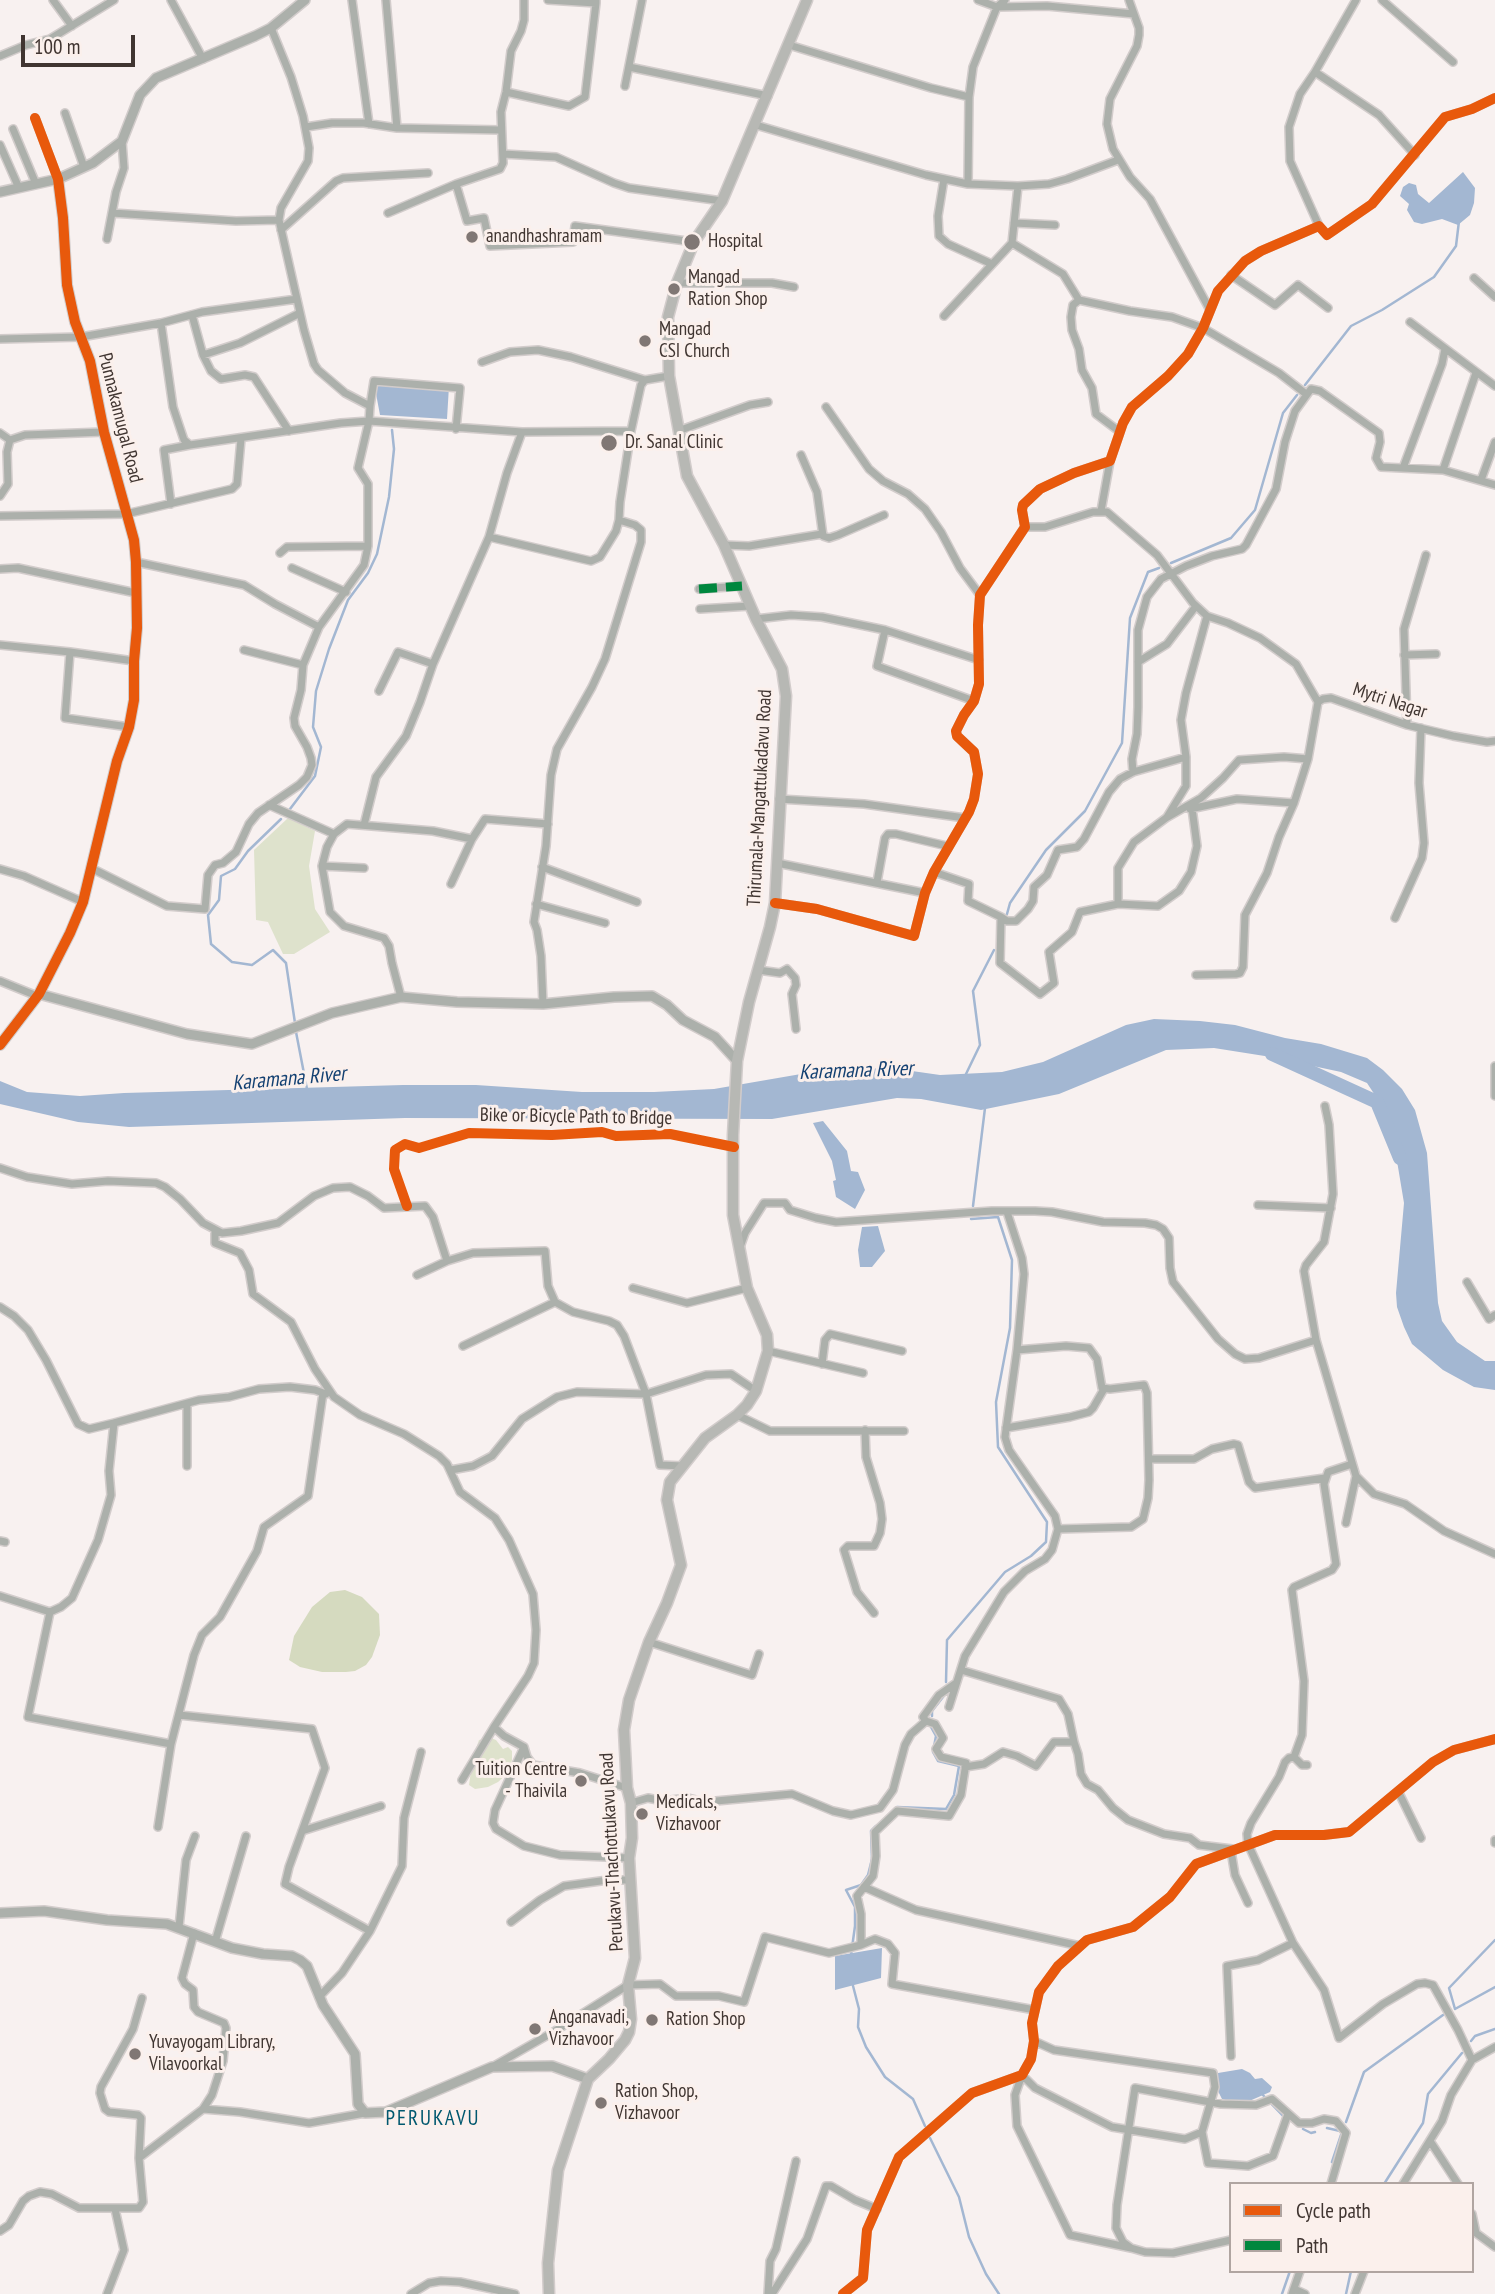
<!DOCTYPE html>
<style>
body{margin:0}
#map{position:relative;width:1495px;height:2294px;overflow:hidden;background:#f8f1f0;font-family:"PT Sans Narrow",sans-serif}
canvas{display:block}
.legend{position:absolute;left:1229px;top:2182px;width:245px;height:91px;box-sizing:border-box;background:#fbf0ec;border:2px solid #b0a5a1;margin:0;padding:9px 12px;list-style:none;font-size:21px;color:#403531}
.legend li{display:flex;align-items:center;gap:14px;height:35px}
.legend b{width:35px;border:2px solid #b0a5a1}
.scale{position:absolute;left:21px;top:35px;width:114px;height:32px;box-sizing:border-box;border:4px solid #403531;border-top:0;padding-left:9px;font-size:21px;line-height:24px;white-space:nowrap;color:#403531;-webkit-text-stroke:5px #fbf0ec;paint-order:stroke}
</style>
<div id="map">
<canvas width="1495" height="2294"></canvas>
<ul class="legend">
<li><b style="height:9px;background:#e8590c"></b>Cycle path</li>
<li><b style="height:9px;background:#00873e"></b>Path</li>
</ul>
<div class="scale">100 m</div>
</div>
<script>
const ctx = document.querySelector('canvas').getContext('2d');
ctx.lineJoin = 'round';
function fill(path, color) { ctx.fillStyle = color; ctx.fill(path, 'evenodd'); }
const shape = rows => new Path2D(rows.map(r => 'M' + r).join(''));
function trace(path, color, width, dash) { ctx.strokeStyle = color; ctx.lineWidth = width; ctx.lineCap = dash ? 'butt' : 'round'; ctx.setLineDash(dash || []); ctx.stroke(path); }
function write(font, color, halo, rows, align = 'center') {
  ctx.font = font + ' "PT Sans Narrow",sans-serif'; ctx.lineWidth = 6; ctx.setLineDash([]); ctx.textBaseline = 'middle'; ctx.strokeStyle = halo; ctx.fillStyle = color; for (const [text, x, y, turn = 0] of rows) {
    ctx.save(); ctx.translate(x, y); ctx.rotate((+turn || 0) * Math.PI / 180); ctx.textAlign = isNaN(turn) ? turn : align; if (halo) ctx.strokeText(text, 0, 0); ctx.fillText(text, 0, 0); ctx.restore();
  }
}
fill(shape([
 [288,818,315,831,309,866,315,909,330,932,294,954,283,954,268,922,256,920,254,850],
 [489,1737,496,1740,503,1749,508,1747,512,1751,512,1760,508,1773,498,1782,488,1787,475,1789,469,1785,473,1757,479,1740]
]), '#dee2cc');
fill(shape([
 [345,1590,362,1597,379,1614,380,1635,372,1657,366,1665,355,1671,346,1672,322,1672,300,1667,289,1660,294,1636,312,1607,330,1592]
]), '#d5dabf');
fill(shape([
 [1463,172,1475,188,1474,203,1470,215,1458,225,1442,219,1422,224,1414,222,1407,210,1409,204,1400,196,1403,187,1409,183,1416,185,1418,194,1429,203],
 [374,383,449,386,447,419,380,415],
 [1154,1019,1200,1021,1235,1025,1285,1038,1321,1044,1367,1058,1383,1070,1402,1089,1415,1110,1427,1153,1438,1303,1442,1321,1457,1342,1485,1361,1495,1361,1495,1390,1474,1387,1443,1370,1412,1344,1404,1327,1397,1307,1396,1293,1404,1203,1395,1149,1386,1112,1367,1083,1341,1072,1271,1057,1214,1048,1166,1050,1059,1094,981,1110,921,1099,897,1098,772,1119,405,1118,129,1127,78,1122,0,1104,0,1081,27,1092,80,1096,124,1093,403,1085,476,1085,582,1092,654,1092,714,1089,801,1074,859,1069,891,1068,940,1075,1002,1072,1043,1062,1126,1025],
 [823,1121,847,1151,851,1171,858,1172,865,1190,855,1209,836,1197,833,1181,836,1180,832,1161,813,1123],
 [878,1226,885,1251,872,1267,860,1267,858,1250,862,1227],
 [882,1948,881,1978,835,1990,835,1956],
 [1242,2069,1250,2073,1255,2079,1262,2078,1272,2087,1270,2092,1247,2102,1236,2103,1222,2099,1217,2089,1218,2073]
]), '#a3b7d2');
trace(shape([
 [1305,385,1351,326,1382,310,1434,277,1456,246,1459,221],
 [1171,563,1231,538,1255,510,1283,413,1297,395],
 [290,809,315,776,321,747,313,727,316,691,329,649,348,600,368,573,377,554,389,497,394,449,392,430],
 [281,819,248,851,235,869,221,876,219,900,208,915,211,944,232,962,252,965,273,950,286,963,295,1023],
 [1007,914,1010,903,1046,850,1085,811,1122,743,1130,618,1148,572,1159,568],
 [296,1032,307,1089],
 [966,1074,980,1045,973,991,994,950],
 [973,1206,985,1108],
 [946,1682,947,1640,1005,1572,1031,1556,1046,1542,1047,1522,998,1447,996,1402,1010,1328,1012,1260,998,1217,971,1219],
 [932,1716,932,1711,943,1697],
 [894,1810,897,1807,946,1809,954,1795,959,1766,938,1761,933,1752,936,1736,931,1727],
 [1495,1940,1449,1988,1455,2009,1495,1987],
 [851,1955,855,1926,855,1907,846,1890,861,1885,868,1875,872,1859,871,1831,876,1826],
 [852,1982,859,2009,858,2027,866,2047,885,2077,913,2099,925,2126],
 [1471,2041,1475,2036,1495,2029],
 [1260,2092,1285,2118],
 [1346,2122,1364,2072,1443,2015],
 [1327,2128,1340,2131],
 [1303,2129,1311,2133,1315,2132],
 [930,2138,959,2197,969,2237,986,2274,999,2294],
 [1332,2162,1341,2135],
 [1384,2184,1423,2123,1428,2094,1462,2053],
 [1282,2294,1290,2271],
 [1346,2294,1351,2271]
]), '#a3b7d2', 2.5);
trace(shape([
 [1272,1054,1377,1102,1400,1158]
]), '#a3b7d2', 14);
const minor = shape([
 [53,0,72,26],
 [171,0,203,59],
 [352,0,369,124],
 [386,0,397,128],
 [548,0,596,3,596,0],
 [978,0,997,7,1047,6,1134,14],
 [1129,0,1139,28,1139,35,1137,46,1110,99,1107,124,1113,149,1130,177,1150,199,1210,310],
 [1356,0,1315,72,1379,115,1415,155],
 [1382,0,1453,62],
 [789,45,931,88,969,97],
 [0,56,26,45,50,39,114,0],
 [629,67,768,96],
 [1315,72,1300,94,1289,127,1290,161,1319,226],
 [625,86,642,0],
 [506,92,569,106,585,97,596,3],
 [65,113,84,167],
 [35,118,58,179],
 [756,125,926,175,968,184,969,97,973,67,997,7,1005,0],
 [306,127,332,123,364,123,397,128,501,130],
 [13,129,36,184],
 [0,145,19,188],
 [503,154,556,157,614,183,629,188,722,201],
 [944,179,938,216,939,236,948,244,992,264],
 [456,184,467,221,484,218,490,246,573,242,575,226,694,242],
 [968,184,1018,186,1012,243,1063,274,1079,300,1130,311,1172,317,1203,328,1279,373,1306,394],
 [1018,186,1049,184,1067,179,1118,160],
 [112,213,236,221,279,220],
 [388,213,456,184,500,169,503,163,501,112,506,92,511,51,521,31,524,20,524,0],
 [1014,223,1055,225],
 [281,230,336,181,343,178,428,173],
 [107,239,116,192,124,168,122,141],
 [1231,275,1275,305,1298,285,1328,308],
 [1474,278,1495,297],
 [677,283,772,283,794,287],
 [1079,300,1073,305,1071,317,1072,330,1079,349,1082,370,1092,388,1096,414,1120,432],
 [192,315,203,355,211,371,221,379,245,375,254,377,289,431],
 [944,316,1012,243],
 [1410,322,1495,386],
 [161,323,173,407,184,440,190,445,341,423,369,421,370,406,345,393,318,370,314,364,304,330,279,220,281,208,308,161,309,148,303,116,291,77,271,28],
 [0,339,81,337,161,323,202,312,297,299],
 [203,355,240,343,300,313],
 [482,362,510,352,538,350,571,357,645,380],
 [370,406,374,381,460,388,456,429],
 [826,407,869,469,883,481,908,494,925,509,941,532,960,568,980,595],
 [678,431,750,405,768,402],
 [0,433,10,440],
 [801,455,817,492,823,536,829,538,838,535,884,515],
 [1403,468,1442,364,1445,349],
 [1443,470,1476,373],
 [1481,480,1495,442],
 [0,496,8,484,7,452,10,440,25,435,104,432],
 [171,504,164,450,190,445],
 [1101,511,1110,461],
 [0,516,126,514,232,489,237,484,241,439],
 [1025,527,1045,527,1093,512,1107,512,1157,555,1193,603,1207,616,1228,623,1260,638,1296,664,1318,702,1308,759,1294,803,1279,837,1267,873,1245,915,1243,967,1240,973,1236,974,1196,975],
 [489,537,591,561,600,557,616,531,619,520],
 [724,545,749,546,822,534],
 [280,553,287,547,368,546],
 [136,562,244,585,275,604,319,627],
 [292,568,346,592],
 [0,569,18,568,136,593],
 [699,589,742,586],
 [700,609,750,606],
 [756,619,791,615,822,617,885,630,979,660],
 [885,630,877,666,974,701],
 [0,645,70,652,65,718,129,727],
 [244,650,303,665],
 [70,652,134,661],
 [1404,655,1436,654],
 [1138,662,1167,644,1196,606],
 [379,691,398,652,433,664],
 [1318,702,1323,699,1331,698,1407,725,1453,736,1487,742,1495,741],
 [1407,725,1404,629,1426,555],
 [1133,772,1132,759,1137,734,1138,707,1138,630,1147,597,1161,579,1186,566,1212,556,1242,549,1246,545,1276,489,1285,442,1295,411,1311,389,1320,391,1379,433,1380,442,1376,458,1381,467,1443,470,1495,485],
 [779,799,864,804,965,818],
 [269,805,334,834,327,847,322,866,330,912,344,926,384,938,389,946,392,963,401,997],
 [1190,809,1237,799,1294,803],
 [1167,817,1186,786,1186,757,1181,720,1186,693,1207,616],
 [364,825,376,777,406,736,420,702,433,664,489,537,507,473,522,432],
 [334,834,347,824,433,831,472,839,485,819,548,824],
 [777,863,925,893],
 [322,866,364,868],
 [542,867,637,902],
 [91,868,167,906,205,909,208,875,215,865,223,863,236,852,249,824,258,813,299,785,307,777,312,765,311,758,307,747,295,726,294,718,301,690,303,665,319,627,364,565,368,546,368,484,358,468,369,421,522,432,631,431],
 [0,869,24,876,83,902],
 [934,872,969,884,968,901,1001,917,1000,963,1040,994,1054,983,1049,952,1072,932,1080,912,1118,904,1118,868,1134,842,1166,818,1201,798,1223,778,1239,760,1284,757,1308,759],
 [877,882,885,838,888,834,896,834,947,846],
 [451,884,472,839],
 [775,903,817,909,914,936,925,893,934,872,969,812,974,799,978,774,974,752,957,736,956,731,964,715,974,701,979,684,978,625,980,595,1025,527,1022,510,1023,505,1040,489,1074,473,1110,461,1123,423,1132,407,1168,376,1188,354,1203,328,1218,291,1245,261,1261,251,1319,226,1327,235,1372,204,1445,117,1472,109,1495,98],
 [536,904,605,923],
 [1118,904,1158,906,1179,891,1191,872,1197,846,1192,808],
 [1001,917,1007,921,1016,921,1028,909,1033,901,1034,887,1047,875,1058,850,1077,847,1084,839,1109,792,1120,779,1133,772,1186,757],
 [1395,918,1422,858,1424,843,1419,783,1421,728],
 [758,970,780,973,787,969,795,978,796,985,792,994,796,1029],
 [0,981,37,996],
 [543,1004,541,956,537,930,534,922,546,846,551,775,557,749,592,687,605,659,641,542,641,530,635,525,619,520,620,502,631,431,641,385,645,380,669,376],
 [1495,1066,1495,1096],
 [1325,1106,1329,1125,1333,1194,1324,1242,1306,1265,1304,1271,1316,1340,1356,1476,1346,1523],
 [0,1168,27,1177,72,1184,108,1181,156,1183,165,1187,180,1199,203,1223,222,1233,241,1231,278,1223,314,1196,333,1188,350,1187,368,1196,384,1208,425,1206,433,1217,447,1261,473,1253,545,1251,548,1286,555,1302,573,1312,609,1321,617,1325,624,1336,646,1394,660,1465,683,1466],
 [1258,1205,1331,1208],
 [215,1230,215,1243,240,1253,249,1270,253,1294,291,1322,315,1369,334,1397,360,1415,404,1434,439,1456,447,1464,460,1492,495,1518,509,1540,533,1594,536,1630,534,1663,528,1676,494,1727,504,1736,524,1747,527,1757,533,1765,580,1773,627,1788],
 [740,1247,745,1233,764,1203,785,1203,790,1210,816,1218,836,1222,992,1211,1035,1211,1052,1212,1103,1222,1145,1223,1156,1225,1163,1229,1169,1238,1170,1268,1173,1282,1218,1339,1235,1354,1245,1359,1259,1358,1316,1340],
 [417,1275,447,1261],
 [1467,1282,1489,1319,1495,1315],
 [633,1288,687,1303,747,1288],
 [0,1307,14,1316,28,1330,46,1360,78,1424,89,1429,114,1423],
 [463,1346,555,1302],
 [1017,1350,1066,1346,1089,1348,1097,1359,1102,1388,1110,1389,1144,1385,1147,1393,1149,1480,1148,1498,1143,1519,1131,1527,1058,1529],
 [768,1351,863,1373],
 [822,1364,825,1340,830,1334,902,1351],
 [187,1404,187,1466],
 [737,1415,770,1431,904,1431],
 [1006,1428,1070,1417,1089,1412,1093,1408,1104,1389],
 [865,1430,866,1457,880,1503,882,1519,880,1533,874,1546,848,1546,844,1550,857,1592,874,1613],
 [1150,1459,1194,1459,1212,1449,1234,1444,1238,1445,1249,1482,1255,1488,1325,1478],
 [451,1470,473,1466,492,1456,522,1419,557,1397,577,1392,646,1394,706,1375,731,1374,756,1391],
 [1356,1476,1374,1494,1405,1504,1444,1531,1495,1554],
 [0,1541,5,1542],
 [0,1596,50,1612,28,1717,171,1744],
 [50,1612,61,1607,72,1598,98,1540,111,1495,109,1471,114,1423,199,1400,229,1397,259,1389,290,1387,315,1390,326,1394],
 [649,1642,752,1675,759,1654],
 [961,1670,1059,1699,1068,1714,1074,1742],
 [956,1683,939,1695,923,1717,926,1721,935,1724,943,1738,936,1749,941,1757,966,1763,961,1795,949,1816,897,1811,875,1832,876,1856,873,1876,857,1896,861,1914,861,1945,875,1939,888,1944,895,1953,892,1984,1035,2010],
 [949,1707,965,1656,1004,1592,1025,1571,1045,1559,1052,1550,1058,1529,1055,1516,1009,1450,1005,1437,1017,1350,1024,1274,1022,1258,1007,1212],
 [179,1715,312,1729,325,1768,289,1867,285,1884,370,1931],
 [524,1747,495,1810,493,1823,496,1829,524,1846,560,1855,629,1858],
 [1294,1757,1302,1735,1304,1681,1292,1590,1294,1587,1332,1570,1336,1564,1324,1484,1328,1472,1352,1464],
 [1307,1765,1302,1765,1294,1757,1289,1758,1285,1762,1279,1777,1251,1823,1247,1834,1248,1844,1293,1943,1324,1990,1339,2038,1383,2004,1417,1984,1425,1983,1433,1985,1458,2030,1472,2060,1451,2095,1442,2121,1403,2184],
 [965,1767,984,1764,1003,1752,1017,1756,1036,1766,1054,1742,1074,1742,1078,1754,1081,1774,1087,1784,1098,1790,1113,1808,1128,1820,1164,1834,1190,1838,1199,1845,1232,1849],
 [462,1780,494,1727],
 [1398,1791,1421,1838],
 [631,1803,648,1798,663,1801,688,1798,705,1802,792,1794,833,1811,851,1815,880,1808,893,1790,905,1745,911,1734,926,1721],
 [158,1827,171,1744,194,1655,202,1635,220,1617,257,1551,264,1527,308,1496,323,1393],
 [302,1831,381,1806],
 [1495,1840,1495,1843],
 [1231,1851,1235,1875,1248,1903],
 [864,1887,916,1910,1080,1946],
 [511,1922,540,1900,564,1886,608,1880,630,1880],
 [179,1927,186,1860,195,1836],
 [215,1942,246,1836],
 [319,1997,342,1973,370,1931,402,1866,404,1818,421,1752],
 [142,1998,133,2029,101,2087,100,2093,105,2109,109,2112,138,2115,141,2118,139,2158,203,2109,212,2095,223,2061,226,2028,224,2023,198,2012,194,2007,193,1990,185,1984,182,1978,194,1933],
 [1034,2041,1054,2050,1213,2073,1215,2087,1202,2132],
 [1231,2056,1227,1966,1258,1960,1293,1943],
 [1472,2060,1495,2047],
 [492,2067,555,2031,628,1985,660,1984,676,1996,719,1996,744,2002,765,1937,829,1953,861,1945],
 [203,2109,240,2112,309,2123,365,2113],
 [1430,2141,1458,2184],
 [1472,2214,1476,2233,1495,2247],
 [0,2231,9,2225,23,2201,29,2196,40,2192,52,2194,79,2208,139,2208,143,2202,139,2158],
 [1231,2240,1173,2253,1145,2252,1131,2248,1123,2242,1116,2228,1117,2205,1135,2088,1221,2104,1256,2105,1272,2099,1299,2123,1312,2123,1324,2119,1336,2121,1346,2133,1331,2184],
 [1131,2248,1070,2235,1017,2126,1015,2095,1022,2075,1035,2088,1112,2127,1185,2139,1202,2132,1208,2163,1248,2166,1273,2156,1288,2114],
 [1294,2289,1305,2294],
 [107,2294,124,2250,115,2209],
 [411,2294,429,2283,441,2281,460,2282,515,2294],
 [768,2294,770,2261,776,2249,796,2161],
 [772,2294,807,2239,826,2186,831,2186,855,2200,877,2209],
 [843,2294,863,2278,867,2230,899,2157,972,2093,1022,2075,1031,2059,1034,2041,1032,2023,1039,1992,1058,1966,1087,1940,1133,1927,1170,1897,1196,1864,1275,1835,1324,1835,1349,1832,1433,1762,1454,1750,1495,1739],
 [1292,2294,1300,2271],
 [1355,2294,1364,2271]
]);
const tertiary = shape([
 [0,192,58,179,93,163,122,141,140,95,156,78,255,36,271,28,305,0],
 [39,994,187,1034,252,1044,332,1013,401,997,457,1002,543,1004,614,997,652,996,667,1005,683,1020,715,1037,737,1061],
 [0,1045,39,994,70,933,83,902,117,761,129,727,134,700,134,661,137,628,136,562,134,540,104,432,90,361,75,322,67,285,63,218,58,179],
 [0,1913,44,1911,107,1920,167,1924,232,1948,263,1954,292,1956,300,1960,307,1966,323,2005,355,2054,358,2104,365,2113,386,2112,492,2067,552,2066,588,2079]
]);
const secondary = shape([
 [549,2294,548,2263,558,2170,588,2079,609,2059,625,2040,629,2032,631,2019,628,1985,635,1958,629,1858,632,1838,631,1803,627,1788,624,1730,629,1700,649,1642,667,1603,681,1565,667,1500,670,1482,705,1438,737,1415,747,1405,756,1391,768,1351,767,1335,747,1288,733,1215,733,1135,737,1061,749,1002,770,927,775,903,786,696,782,669,756,619,724,545,687,476,669,376,668,317,677,283,694,242,722,201,807,0]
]);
trace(minor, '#d2cccb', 10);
trace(tertiary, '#d2cccb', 12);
trace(secondary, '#d2cccb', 13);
trace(minor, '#acb0ab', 7);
trace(tertiary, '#acb0ab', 9);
trace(secondary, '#b7b8b4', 10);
trace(shape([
 [699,589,742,586]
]), '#00873e', 9, [18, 9]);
trace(shape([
 [775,903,817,909,914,936,925,893,934,872,969,812,974,799,978,774,974,752,957,736,956,731,964,715,974,701,979,684,978,625,980,595,1025,527,1022,510,1023,505,1040,489,1074,473,1110,461,1123,423,1132,407,1168,376,1188,354,1203,328,1218,291,1245,261,1261,251,1319,226,1327,235,1372,204,1445,117,1472,109,1495,98],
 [0,1045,39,994,70,933,83,902,117,761,129,727,134,700,134,661,137,628,136,562,134,540,104,432,90,361,75,322,67,285,63,218,58,179,35,118],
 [407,1206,394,1169,395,1150,405,1144,419,1148,469,1133,552,1135,602,1132,616,1136,670,1134,734,1147],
 [843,2294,863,2278,867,2230,899,2157,972,2093,1022,2075,1031,2059,1034,2041,1032,2023,1039,1992,1058,1966,1087,1940,1133,1927,1170,1897,1196,1864,1275,1835,1324,1835,1349,1832,1433,1762,1454,1750,1495,1739]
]), '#e8590c', 10);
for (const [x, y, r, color] of [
 [472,237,7,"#807774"],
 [692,242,9,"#807774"],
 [674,289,7,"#807774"],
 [645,341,7,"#807774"],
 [609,443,9,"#807774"],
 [581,1781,7,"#807774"],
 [642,1814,7,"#807774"],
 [652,2020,7,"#807774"],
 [535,2029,7,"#807774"],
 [135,2054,7,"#807774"],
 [601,2103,7,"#807774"]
]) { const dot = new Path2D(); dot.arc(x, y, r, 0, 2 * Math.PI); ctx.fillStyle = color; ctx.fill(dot); trace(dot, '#fbf0ec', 2.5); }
write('19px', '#403531', '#fbf0ec', [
 ["anandhashramam",486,237],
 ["Hospital",708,242],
 ["Mangad",688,278],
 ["Ration Shop",688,300],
 ["Mangad",659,330],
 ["CSI Church",659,352],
 ["Dr. Sanal Clinic",625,443],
 ["Tuition Centre",567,1770,"right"],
 ["- Thaivila",567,1792,"right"],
 ["Medicals,",656,1803],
 ["Vizhavoor",656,1825],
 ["Anganavadi,",549,2018],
 ["Vizhavoor",549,2040],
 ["Ration Shop",666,2020],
 ["Yuvayogam Library,",149,2043],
 ["Vilavoorkal",149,2065],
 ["Ration Shop,",615,2092],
 ["Vizhavoor",615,2114]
], 'left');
write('19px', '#403531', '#fbf0ec', [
 ["Punnakamugal Road",120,418,76],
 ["Mytri Nagar",1390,701,18],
 ["Thirumala-Mangattukadavu Road",760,798,-87],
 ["Bike or Bicycle Path to Bridge",576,1117,1],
 ["Perukavu-Thachottukavu Road",612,1852,-93]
]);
write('italic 21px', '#144172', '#fbf0ec', [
 ["Karamana River",856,1071,-2],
 ["Karamana River",289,1079,-5]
]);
ctx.letterSpacing = '2px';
write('21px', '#00586f', '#fbf0ec', [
 ["PERUKAVU",433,2119]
]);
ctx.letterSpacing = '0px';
</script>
